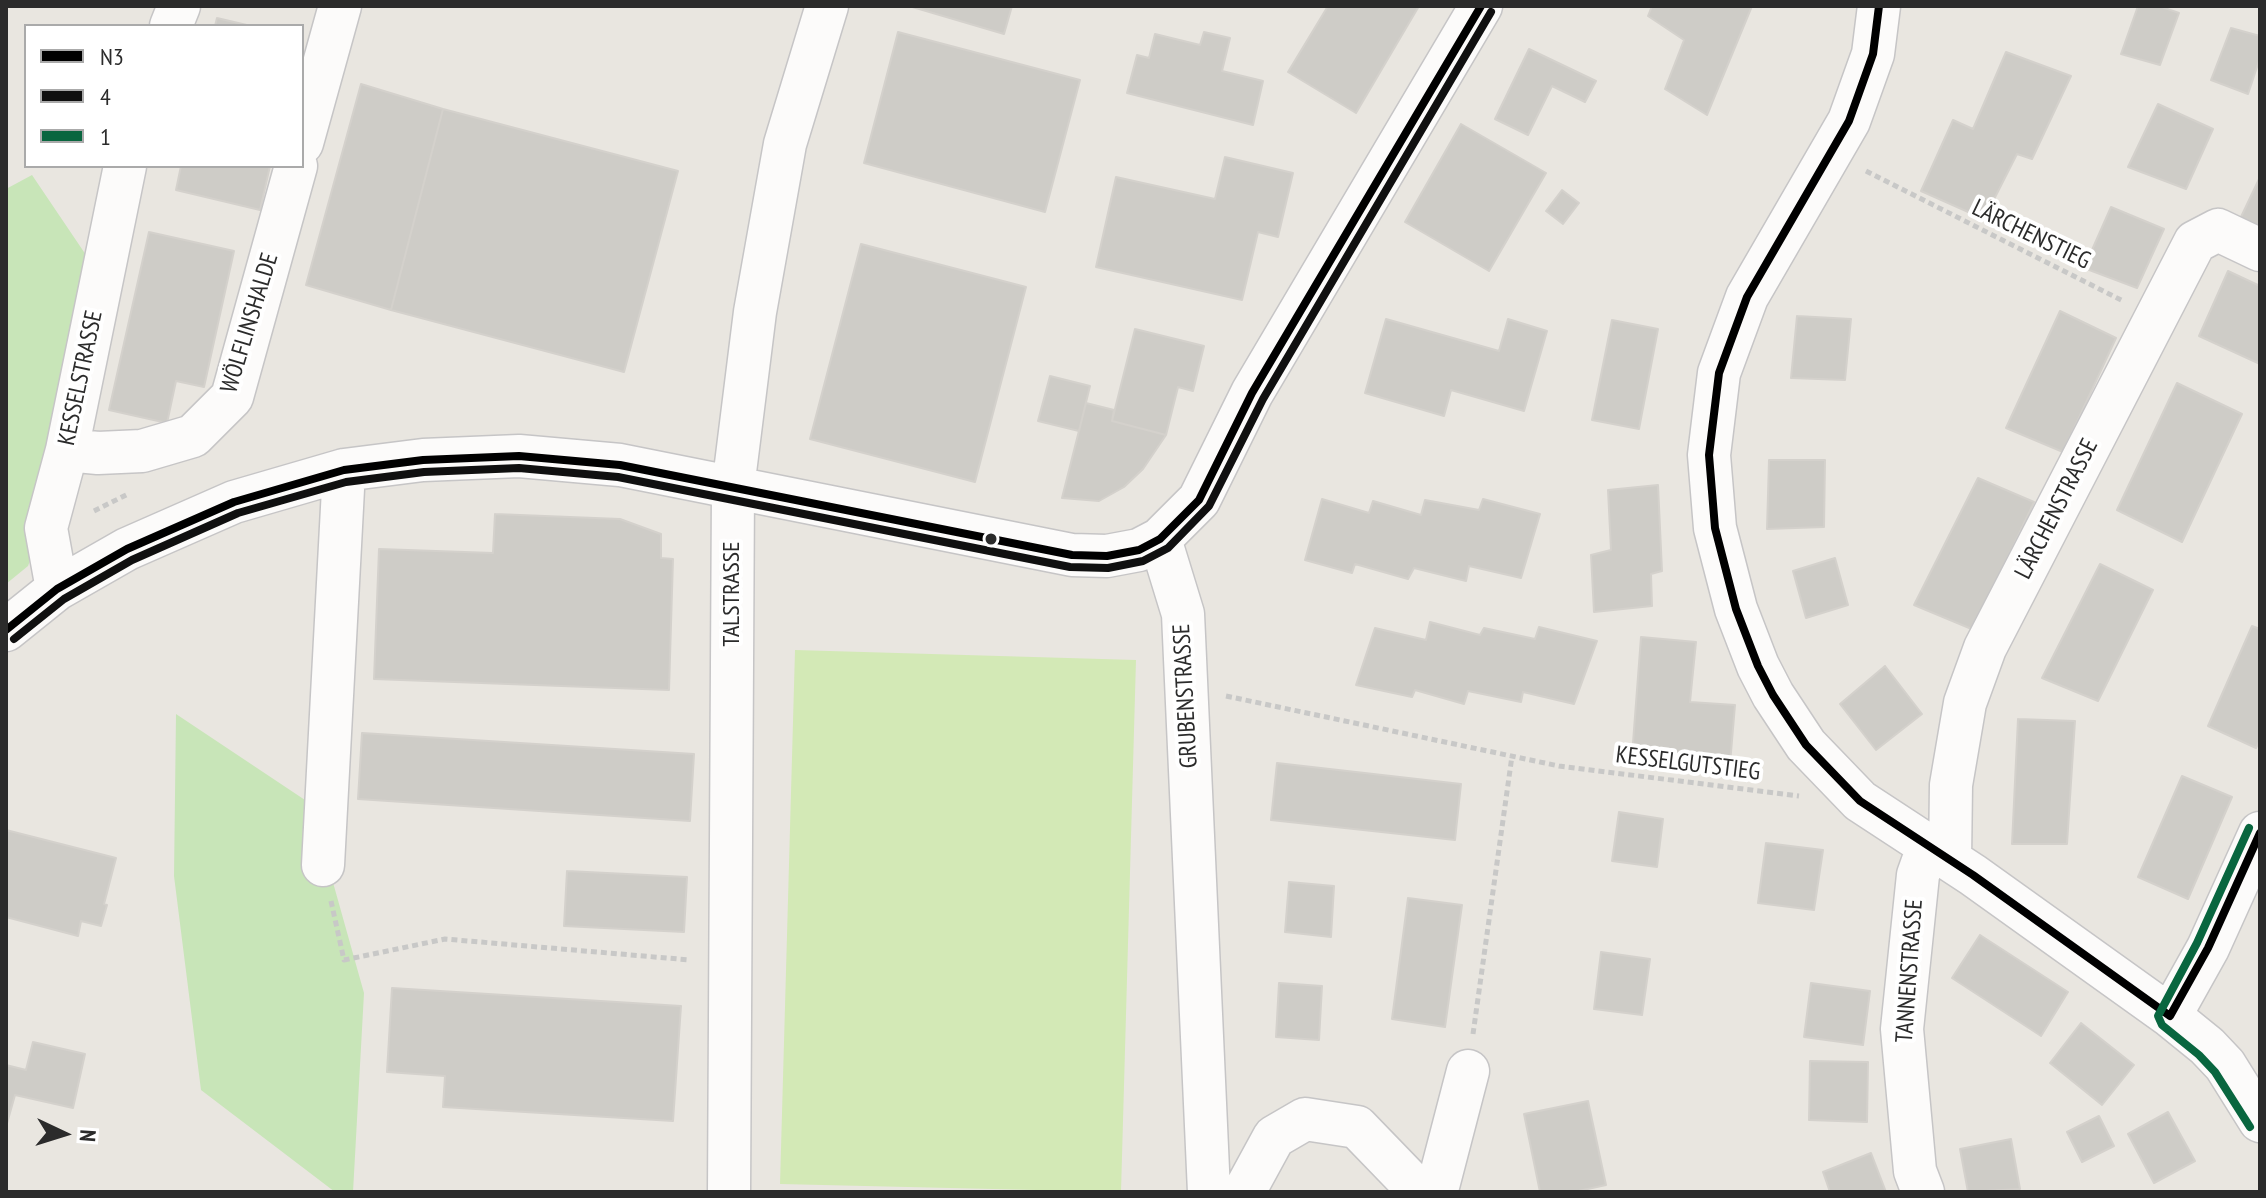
<!DOCTYPE html>
<meta charset="utf-8">
<style>
body{margin:0}
#map{position:relative;width:2266px;height:1198px;overflow:hidden;background:#e9e6e0;font-family:"PT Sans Narrow",sans-serif}
canvas{display:block}
.frame{position:absolute;inset:0;border:8px solid #2b2b2b;pointer-events:none}
.legend{position:absolute;left:24px;top:24px;width:280px;height:144px;box-sizing:border-box;background:#fff;border:2px solid #aaa;margin:0;padding:10px 14px;list-style:none;font-size:24px;color:#2b2b2b}
.legend li{display:flex;align-items:center;gap:16px;height:40px}
.legend b{width:40px;border:2px solid #aaa}
.north{position:absolute;left:24px;top:1094px;width:80px;height:80px;-webkit-text-stroke:6px #fff;paint-order:stroke;rotate:94deg;font-size:22px;font-weight:700;line-height:32px;text-align:center;color:#2b2b2b}
.north::after{content:'';display:block;margin:auto;width:28px;height:36px;background:#2b2b2b;clip-path:polygon(50% 0,100% 100%,50% 72%,0 100%)}
</style>
<div id="map">
<canvas width="2266" height="1198"></canvas>
<div class="frame"></div>
<ul class="legend">
<li><b style="height:10px;background:#000"></b>N3</li>
<li><b style="height:10px;background:#101010"></b>4</li>
<li><b style="height:10px;background:#09663f"></b>1</li>
</ul>
<div class="north">N</div>
</div>
<script>
const ctx = document.querySelector('canvas').getContext('2d');
ctx.lineJoin = 'round';
function fill(path, color) { ctx.fillStyle = color; ctx.fill(path, 'evenodd'); }
const shape = rows => new Path2D(rows.map(r => 'M' + r).join(''));
function trace(path, color, width, dash) { ctx.strokeStyle = color; ctx.lineWidth = width; ctx.lineCap = dash ? 'butt' : 'round'; ctx.setLineDash(dash || []); ctx.stroke(path); }
function write(font, color, halo, rows, align = 'center') {
  ctx.font = font + ' "PT Sans Narrow",sans-serif'; ctx.lineWidth = 8; ctx.setLineDash([]); ctx.textBaseline = 'middle'; ctx.strokeStyle = halo; ctx.fillStyle = color; for (const [text, x, y, turn = 0] of rows) {
    ctx.save(); ctx.translate(x, y); ctx.rotate((+turn || 0) * Math.PI / 180); ctx.textAlign = isNaN(turn) ? turn : align; if (halo) ctx.strokeText(text, 0, 0); ctx.fillText(text, 0, 0); ctx.restore();
  }
}
fill(shape([
 [32,175,86,255,30,522,35,547,28,566,6,584,6,189],
 [176,714,311,804,364,993,353,1192,335,1192,201,1090,174,876]
]), '#c8e5b8');
fill(shape([
 [795,650,1136,660,1121,1192,780,1184]
]), '#d3e9b6');
const building = shape([
 [909,6,1012,6,1004,34,909,6],
 [1328,6,1419,6,1356,113,1288,72,1328,6],
 [1652,6,1752,6,1707,115,1665,89,1684,40,1648,16,1652,6],
 [2138,6,2159,6,2179,13,2160,65,2121,54,2138,6],
 [217,18,251,26,215,26,217,18],
 [2231,28,2260,36,2260,58,2248,94,2211,80,2231,28],
 [898,32,1080,80,1045,212,864,163,898,32],
 [1204,32,1230,38,1222,71,1263,81,1253,125,1127,93,1137,55,1149,58,1155,34,1200,45,1204,32],
 [1529,49,1596,81,1585,102,1552,86,1528,135,1495,119,1529,49],
 [2006,52,2071,76,2032,159,2017,154,1984,219,1921,191,1953,120,1973,129,2006,52],
 [361,84,443,109,391,310,306,285,361,84],
 [2158,104,2213,129,2186,189,2128,167,2158,104],
 [443,109,678,171,624,372,391,310,443,109],
 [1461,124,1546,173,1489,271,1405,222,1461,124],
 [1225,157,1293,173,1278,237,1258,232,1242,300,1096,267,1116,177,1215,199,1225,157],
 [181,166,270,166,260,210,176,190,181,166],
 [2260,177,2260,229,2240,219,2260,177],
 [1562,190,1579,203,1563,224,1546,211,1562,190],
 [2111,207,2164,229,2137,288,2084,268,2111,207],
 [149,232,234,251,204,387,176,381,167,423,109,410,149,232],
 [861,244,1026,287,975,482,810,439,861,244],
 [2228,271,2260,286,2260,364,2199,336,2228,271],
 [2060,311,2116,338,2063,452,2006,428,2060,311],
 [1797,316,1851,319,1845,380,1791,378,1797,316],
 [1386,319,1499,351,1508,319,1547,331,1524,411,1451,390,1444,416,1365,393,1386,319],
 [1612,320,1658,329,1639,429,1592,420,1612,320],
 [1135,329,1204,346,1193,391,1178,387,1166,435,1112,421,1135,329],
 [1050,376,1090,386,1079,431,1038,421,1050,376],
 [2177,383,2242,414,2182,542,2117,510,2177,383],
 [1086,403,1114,410,1112,421,1166,435,1143,469,1124,487,1099,501,1062,498,1086,403],
 [1769,460,1825,460,1824,527,1767,529,1769,460],
 [1978,478,2034,502,1974,630,1914,605,1978,478],
 [1658,485,1662,571,1651,574,1652,606,1594,612,1591,555,1611,550,1608,490,1658,485],
 [1322,499,1369,513,1373,501,1421,515,1425,500,1479,510,1483,499,1540,514,1521,578,1469,566,1466,581,1414,568,1408,579,1355,564,1352,573,1305,560,1322,499],
 [495,514,620,519,661,534,661,558,673,559,669,690,374,679,379,549,493,553,495,514],
 [1835,558,1848,605,1806,618,1793,571,1835,558],
 [2100,564,2153,590,2098,701,2042,678,2100,564],
 [1430,622,1480,635,1484,628,1535,639,1539,627,1597,641,1574,704,1523,692,1521,702,1468,691,1464,704,1415,690,1412,697,1356,685,1375,628,1426,640,1430,622],
 [2252,626,2260,629,2260,740,2256,748,2208,726,2252,626],
 [1641,637,1696,642,1690,702,1735,705,1730,764,1632,756,1641,637],
 [1885,666,1922,714,1876,750,1840,704,1885,666],
 [2018,719,2075,721,2067,844,2012,844,2018,719],
 [362,733,694,754,690,821,358,799,362,733],
 [1277,763,1461,784,1455,840,1271,820,1277,763],
 [2182,776,2232,797,2188,899,2138,877,2182,776],
 [1619,812,1663,819,1657,867,1612,861,1619,812],
 [6,830,116,858,104,904,107,905,101,926,81,921,78,936,6,917,6,830],
 [1766,843,1823,850,1814,910,1758,903,1766,843],
 [567,871,687,877,684,932,564,926,567,871],
 [1289,882,1334,886,1331,937,1285,932,1289,882],
 [1408,898,1462,905,1445,1027,1392,1019,1408,898],
 [1980,935,2068,992,2041,1036,1952,978,1980,935],
 [1601,952,1650,959,1642,1015,1594,1009,1601,952],
 [1279,983,1322,986,1319,1040,1276,1037,1279,983],
 [1811,983,1870,991,1863,1045,1804,1037,1811,983],
 [392,988,681,1006,673,1121,443,1107,445,1076,387,1072,392,988],
 [2081,1023,2134,1065,2102,1105,2050,1063,2081,1023],
 [33,1042,85,1054,73,1108,15,1095,6,1127,6,1065,26,1070,33,1042],
 [1810,1061,1868,1062,1867,1122,1809,1120,1810,1061],
 [1588,1101,1606,1185,1574,1192,1540,1192,1524,1114,1588,1101],
 [2168,1112,2195,1161,2154,1183,2128,1134,2168,1112],
 [2099,1116,2114,1146,2082,1162,2067,1132,2099,1116],
 [2011,1139,2020,1189,1968,1192,1960,1149,2011,1139],
 [1871,1153,1886,1192,1830,1192,1823,1172,1871,1153]
]);
fill(building, '#ceccc7');
trace(building, '#d4d1cc', 2);
const minor = shape([
 [1879,6,1873,54,1849,121,1747,297,1719,373,1709,455,1715,528,1736,609,1758,666,1773,695,1806,745,1860,801,1973,875,2170,1016,2207,1046,2225,1065,2260,1121],
 [171,26,179,6],
 [302,143,340,6],
 [67,450,98,453,142,451,193,436,232,397,296,166],
 [1160,539,1183,614,1209,1192],
 [57,589,46,528,67,450,125,166],
 [6,630,57,589,127,549,234,502,344,470,423,460,519,456,620,465,1072,555,1107,556,1139,550,1160,539,1199,500,1252,393,1481,6],
 [1950,860,1951,785,1965,703,1985,648,2195,242,2218,230,2260,250],
 [323,865,344,470],
 [2170,1016,2208,948,2260,833],
 [729,1192,733,488,755,312,785,144,827,6],
 [1244,1192,1274,1137,1305,1119,1357,1127,1418,1190,1437,1190,1468,1071],
 [1923,1192,1915,1171,1902,1029,1918,875,1928,847]
]);
trace(minor, '#c6c5c6', 45);
trace(shape([
 [1866,171,2123,301],
 [94,511,128,494],
 [1226,696,1559,766,1799,796],
 [331,901,344,960,445,939,690,960],
 [1473,1034,1512,756]
]), '#c8c8c7', 5, [6, 4]);
trace(minor, '#fcfbfa', 42);
trace(shape([
 [1879,6,1873,54,1849,121,1747,297,1719,373,1709,455,1715,528,1736,609,1758,666,1773,695,1806,745,1860,801,1973,875,2170,1016,2208,948,2260,833],
 [6,630,57,589,127,549,234,502,344,470,423,460,519,456,620,465,1072,555,1107,556,1139,550,1160,539,1199,500,1252,393,1481,6]
]), '#000', 8);
trace(shape([
 [14,639,64,599,132,560,238,513,346,482,424,472,519,468,618,477,1070,567,1108,568,1143,561,1168,548,1209,506,1263,399,1491,12]
]), '#101010', 8);
trace(shape([
 [2249,828,2197,943,2158,1016,2162,1025,2199,1055,2215,1072,2250,1127]
]), '#09663f', 8);
for (const [x, y, r, color] of [
 [991,539,7,"#2b2b2b"]
]) { const dot = new Path2D(); dot.arc(x, y, r, 0, 2 * Math.PI); ctx.fillStyle = color; ctx.fill(dot); trace(dot, '#fff', 3); }
write('24px', '#2b2b2b', '#fff', [
 ["LÄRCHENSTIEG",2031,235,26],
 ["WÖLFLINSHALDE",250,323,-73],
 ["KESSELSTRASSE",81,378,-78],
 ["LÄRCHENSTRASSE",2057,509,-63],
 ["TALSTRASSE",732,594,-90],
 ["GRUBENSTRASSE",1186,696,-93],
 ["KESSELGUTSTIEG",1688,764,7],
 ["TANNENSTRASSE",1910,971,-86]
]);
</script>
